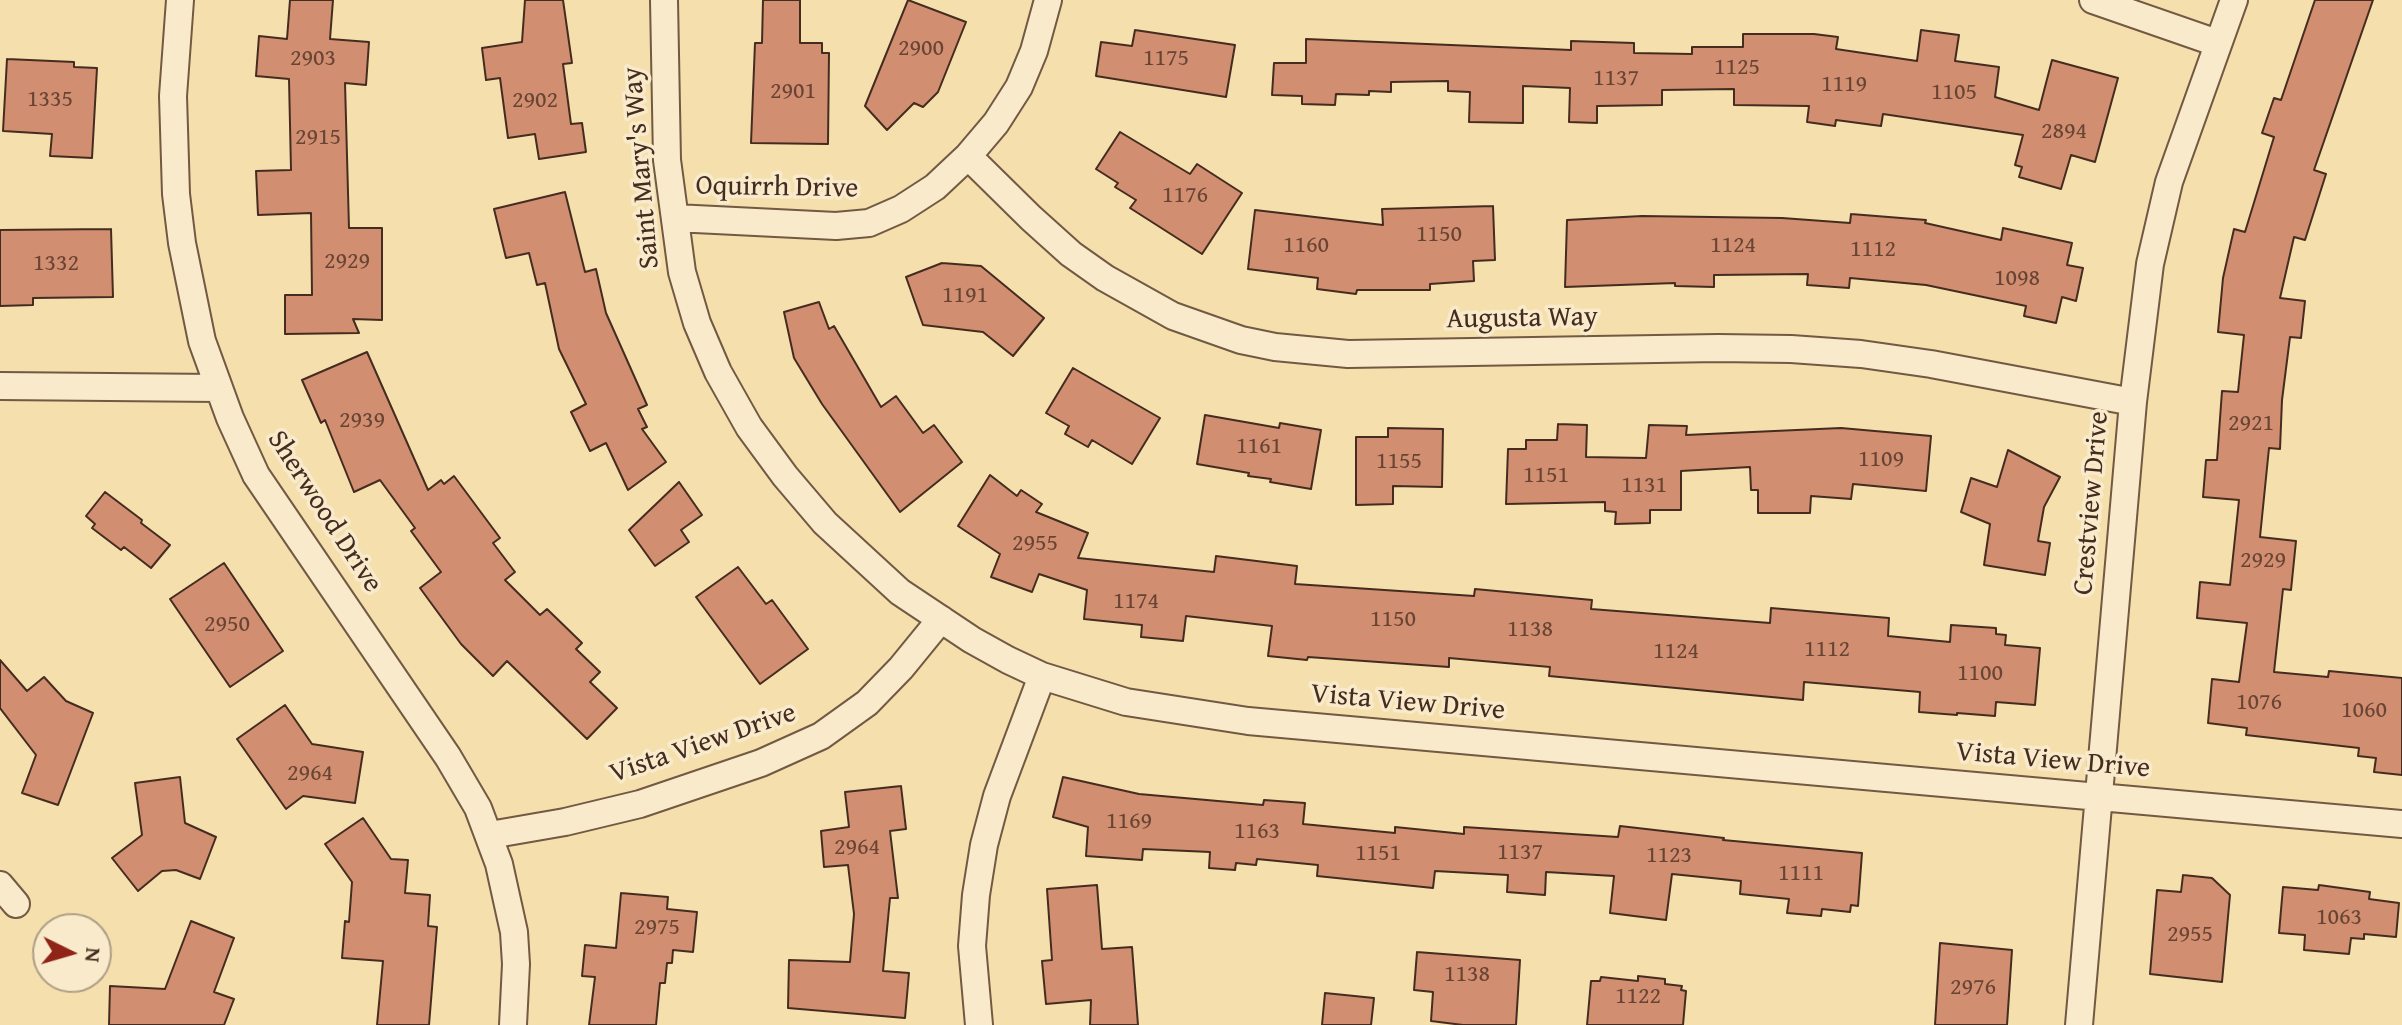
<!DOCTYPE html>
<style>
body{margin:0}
#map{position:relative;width:2402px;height:1025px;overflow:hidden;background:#f4dfad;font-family:"Gentium Book Plus",serif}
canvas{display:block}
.north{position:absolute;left:32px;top:913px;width:80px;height:80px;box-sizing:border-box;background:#f8eaca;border:2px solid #b09e86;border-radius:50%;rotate:95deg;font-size:22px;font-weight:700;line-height:32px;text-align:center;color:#452c20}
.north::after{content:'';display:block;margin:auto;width:28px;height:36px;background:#8f2418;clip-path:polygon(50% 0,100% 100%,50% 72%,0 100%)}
</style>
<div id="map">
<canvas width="2402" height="1025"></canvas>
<div class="north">N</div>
</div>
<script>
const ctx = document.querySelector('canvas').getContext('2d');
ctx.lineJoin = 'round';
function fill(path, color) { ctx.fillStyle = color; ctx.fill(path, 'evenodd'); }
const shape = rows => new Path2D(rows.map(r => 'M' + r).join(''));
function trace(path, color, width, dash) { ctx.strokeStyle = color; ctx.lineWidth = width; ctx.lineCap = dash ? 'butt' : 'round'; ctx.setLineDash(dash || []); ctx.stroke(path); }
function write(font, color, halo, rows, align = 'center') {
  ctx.font = font + ' "Gentium Book Plus",serif'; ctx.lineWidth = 7; ctx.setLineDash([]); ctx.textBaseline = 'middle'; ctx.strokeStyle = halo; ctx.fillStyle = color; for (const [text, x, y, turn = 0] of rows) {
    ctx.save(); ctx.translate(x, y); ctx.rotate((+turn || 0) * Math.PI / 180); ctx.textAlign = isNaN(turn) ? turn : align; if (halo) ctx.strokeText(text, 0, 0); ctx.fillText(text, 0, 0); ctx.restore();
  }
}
const building = shape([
 [290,0,333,0,330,39,369,42,366,85,345,83,349,228,382,228,382,320,353,319,359,333,285,334,285,295,312,295,311,213,258,215,256,171,291,170,289,79,256,76,259,36,287,39,290,0],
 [525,0,563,0,572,63,563,64,571,124,582,123,586,152,539,159,535,134,508,138,500,78,486,80,482,48,522,42,525,0],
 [763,0,800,0,800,43,822,43,822,53,829,53,828,144,751,143,755,43,762,43,763,0],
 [908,0,966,22,938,92,923,107,914,103,887,130,865,106,908,0],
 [2315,0,2373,0,2314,170,2326,174,2305,240,2294,237,2280,298,2305,301,2301,338,2290,337,2282,400,2280,449,2269,448,2260,537,2296,541,2291,590,2283,589,2274,672,2328,677,2329,671,2402,678,2402,775,2374,772,2376,758,2358,756,2359,748,2246,735,2247,728,2208,723,2212,679,2239,682,2247,623,2197,618,2200,582,2230,585,2239,500,2203,497,2206,460,2217,460,2222,391,2238,392,2244,335,2218,332,2223,278,2234,229,2245,232,2274,137,2262,133,2274,98,2281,100,2315,0],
 [1135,30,1235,45,1226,97,1096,76,1101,42,1132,46,1135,30],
 [1921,30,1959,35,1955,61,1999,67,1995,97,2039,110,2052,60,2118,78,2095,162,2071,155,2061,189,2019,177,2022,167,2015,165,2023,135,1883,114,1881,126,1836,120,1835,126,1807,122,1809,106,1734,105,1734,89,1662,90,1662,105,1597,106,1597,123,1569,122,1570,88,1523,86,1523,123,1469,122,1470,92,1448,91,1448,81,1391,82,1391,92,1369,91,1369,95,1336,94,1335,105,1302,104,1302,96,1272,95,1274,63,1306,63,1306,39,1571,50,1571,41,1634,43,1634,53,1692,54,1692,47,1743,47,1743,34,1814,34,1838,37,1836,49,1917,61,1921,30],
 [7,59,74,62,74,67,97,68,92,158,50,156,52,134,3,131,7,59],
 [1120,132,1190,174,1197,164,1242,193,1202,254,1130,208,1136,200,1115,187,1118,183,1096,169,1120,132],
 [565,192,585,272,596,269,606,313,647,405,638,409,647,427,642,429,666,462,628,490,606,443,590,451,571,412,586,404,559,349,545,283,537,285,529,253,506,258,494,209,565,192],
 [1493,206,1495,260,1473,261,1474,281,1430,284,1430,290,1357,290,1356,294,1317,289,1318,278,1248,269,1255,210,1383,225,1382,209,1493,206],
 [1851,214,1926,220,1925,223,2001,240,2003,228,2072,243,2067,265,2083,268,2076,301,2062,297,2056,323,2024,316,2026,306,1926,285,1850,278,1849,288,1807,285,1808,274,1714,275,1714,287,1675,286,1675,283,1565,287,1567,220,1642,216,1782,218,1850,223,1851,214],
 [111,229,113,297,33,298,33,305,0,306,0,230,111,229],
 [942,263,981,266,1044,318,1013,356,983,332,923,325,906,277,942,263],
 [819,302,829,329,834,326,881,407,896,396,923,433,934,425,962,462,900,512,822,404,794,358,784,312,819,302],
 [367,352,428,490,441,480,444,484,454,476,500,538,493,543,515,572,505,580,540,615,547,609,582,643,576,649,600,672,590,682,617,708,587,739,507,661,493,676,461,644,420,588,441,572,411,531,415,528,380,480,354,492,325,420,321,423,302,380,367,352],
 [1073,368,1160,418,1132,464,1092,440,1088,447,1065,434,1069,426,1046,413,1073,368],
 [1205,415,1279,428,1280,423,1321,430,1311,489,1270,482,1271,479,1248,476,1249,473,1197,464,1205,415],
 [1558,424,1587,425,1586,457,1646,458,1649,425,1687,426,1686,435,1841,428,1931,436,1926,491,1853,484,1851,499,1811,496,1810,513,1758,513,1758,490,1751,490,1750,467,1681,471,1681,510,1650,510,1650,523,1615,524,1616,512,1605,511,1605,502,1506,504,1508,449,1526,449,1526,440,1557,440,1558,424],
 [1388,428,1443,429,1442,487,1393,486,1393,504,1356,505,1356,437,1388,437,1388,428],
 [2008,450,2060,477,2044,507,2038,541,2050,543,2045,575,1984,565,1990,524,1961,512,1971,478,1997,487,2008,450],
 [990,475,1017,496,1021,490,1042,504,1036,512,1088,533,1078,558,1214,572,1216,556,1297,566,1295,584,1474,596,1475,589,1592,600,1591,609,1770,623,1771,608,1889,618,1888,636,1950,642,1951,625,1996,628,1996,634,2006,635,2005,645,2040,648,2035,705,1996,702,1995,716,1957,713,1957,715,1919,712,1920,692,1804,682,1803,700,1549,676,1550,667,1449,658,1449,667,1308,657,1307,660,1268,656,1272,626,1186,616,1183,641,1141,637,1142,625,1084,619,1087,590,1039,574,1032,592,991,577,1000,554,958,526,990,475],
 [679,482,702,515,681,530,689,542,655,566,629,530,679,482],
 [105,492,142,520,141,523,170,545,151,568,124,547,121,550,92,528,95,524,86,516,105,492],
 [224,563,283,651,230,687,170,599,224,563],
 [738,567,766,604,772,600,808,649,760,684,696,597,738,567],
 [0,660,27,691,44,677,66,701,93,713,58,805,22,793,36,755,0,708,0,660],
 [285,705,312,744,363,752,355,803,303,796,286,809,237,739,285,705],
 [180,777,185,823,216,837,200,879,176,870,162,871,138,891,112,858,142,835,135,783,180,777],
 [1063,777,1139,794,1263,805,1264,800,1305,803,1303,824,1395,833,1395,827,1464,834,1464,827,1618,837,1620,826,1724,838,1723,840,1862,853,1858,906,1851,905,1850,912,1822,909,1821,916,1787,913,1789,899,1740,894,1741,881,1672,874,1666,920,1610,913,1614,876,1546,872,1545,895,1507,892,1508,875,1435,871,1433,888,1317,876,1318,865,1257,859,1256,865,1236,863,1235,870,1209,868,1210,852,1143,849,1142,860,1086,856,1088,827,1053,817,1063,777],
 [901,786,906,829,890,831,898,898,890,898,883,971,909,973,905,1018,788,1008,789,960,850,962,854,914,848,865,824,867,821,831,849,827,845,792,901,786],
 [363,818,391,859,408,860,405,893,430,895,428,926,437,927,429,1025,377,1025,383,961,342,958,345,921,349,922,352,882,325,844,363,818],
 [2183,875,2212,878,2230,895,2222,982,2150,974,2157,890,2181,892,2183,875],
 [1097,885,1102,949,1132,947,1138,1025,1090,1025,1091,1000,1046,1004,1042,961,1052,960,1047,889,1097,885],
 [2319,885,2370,892,2369,899,2399,903,2396,937,2364,934,2364,939,2351,938,2349,954,2304,950,2305,935,2279,933,2283,887,2318,890,2319,885],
 [621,893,668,897,667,909,697,912,693,952,673,950,672,963,667,963,665,983,660,983,656,1025,589,1025,595,977,582,976,585,945,616,948,621,893],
 [191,921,234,938,214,992,234,999,224,1025,109,1025,110,986,165,989,191,921],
 [1940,943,2012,950,2007,1025,1935,1025,1940,943],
 [1417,952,1520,960,1516,1025,1463,1025,1431,1021,1433,992,1414,990,1417,952],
 [1638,976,1665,979,1665,984,1682,986,1681,990,1686,991,1683,1025,1587,1025,1591,981,1600,981,1601,977,1638,981,1638,976],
 [1325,993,1374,998,1371,1025,1322,1025,1325,993]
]);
fill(building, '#d18e70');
trace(building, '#452c20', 2);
const street = shape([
 [180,0,173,96,176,194,182,243,202,341,230,418,256,475,448,757,478,808,499,864,514,932,516,964,513,1025],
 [664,0,667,160,682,272,697,323,718,372,749,427,785,476,825,523,900,592,972,640,1008,660,1042,676,1126,702,1248,721,2402,824],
 [2093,0,2217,43],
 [968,156,1031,218,1071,254,1105,278,1173,316,1241,340,1275,347,1348,354,1718,348,1791,349,1861,354,1931,364,2133,402],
 [675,218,836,226,869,223,901,209,935,187,968,156,996,123,1019,87,1034,51,1048,0],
 [0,386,218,388],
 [490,835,565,822,640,804,761,763,821,736,867,703,901,668,941,619],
 [0,885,16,904],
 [979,1025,972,946,976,895,984,845,997,796,1042,676],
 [2079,1025,2133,402,2150,264,2169,182,2234,0]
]);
trace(street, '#715943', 30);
trace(street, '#f8eaca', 26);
write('24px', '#684434', null, [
 ["2900",921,49],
 ["2903",313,59],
 ["1175",1166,59],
 ["1125",1737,68],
 ["1137",1616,79],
 ["1119",1844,85],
 ["2901",793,92],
 ["1105",1954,93],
 ["1335",50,100],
 ["2902",535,101],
 ["2894",2064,132],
 ["2915",318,138],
 ["1176",1185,196],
 ["1150",1439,235],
 ["1160",1306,246],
 ["1124",1733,246],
 ["1112",1873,250],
 ["2929",347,262],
 ["1332",56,264],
 ["1098",2017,279],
 ["1191",965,296],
 ["2939",362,421],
 ["2921",2251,424],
 ["1161",1259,447],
 ["1109",1881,460],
 ["1155",1399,462],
 ["1151",1546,476],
 ["1131",1644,486],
 ["2955",1035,544],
 ["2929",2263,561],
 ["1174",1136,602],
 ["1150",1393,620],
 ["2950",227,625],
 ["1138",1530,630],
 ["1112",1827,650],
 ["1124",1676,652],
 ["1100",1980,674],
 ["1076",2259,703],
 ["1060",2364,711],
 ["2964",310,774],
 ["1169",1129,822],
 ["1163",1257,832],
 ["2964",857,848],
 ["1137",1520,853],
 ["1151",1378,854],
 ["1123",1669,856],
 ["1111",1801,874],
 ["1063",2339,918],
 ["2975",657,928],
 ["2955",2190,935],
 ["1138",1467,975],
 ["2976",1973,988],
 ["1122",1638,997]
]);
write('28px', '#452c20', '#f8eaca', [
 ["Saint Mary's Way",642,168,-95],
 ["Oquirrh Drive",777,188,1],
 ["Augusta Way",1522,319,-1],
 ["Crestview Drive",2092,503,-85],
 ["Sherwood Drive",324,512,57],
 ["Vista View Drive",1408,703,5],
 ["Vista View Drive",703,744,-19],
 ["Vista View Drive",2053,761,5]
]);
</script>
